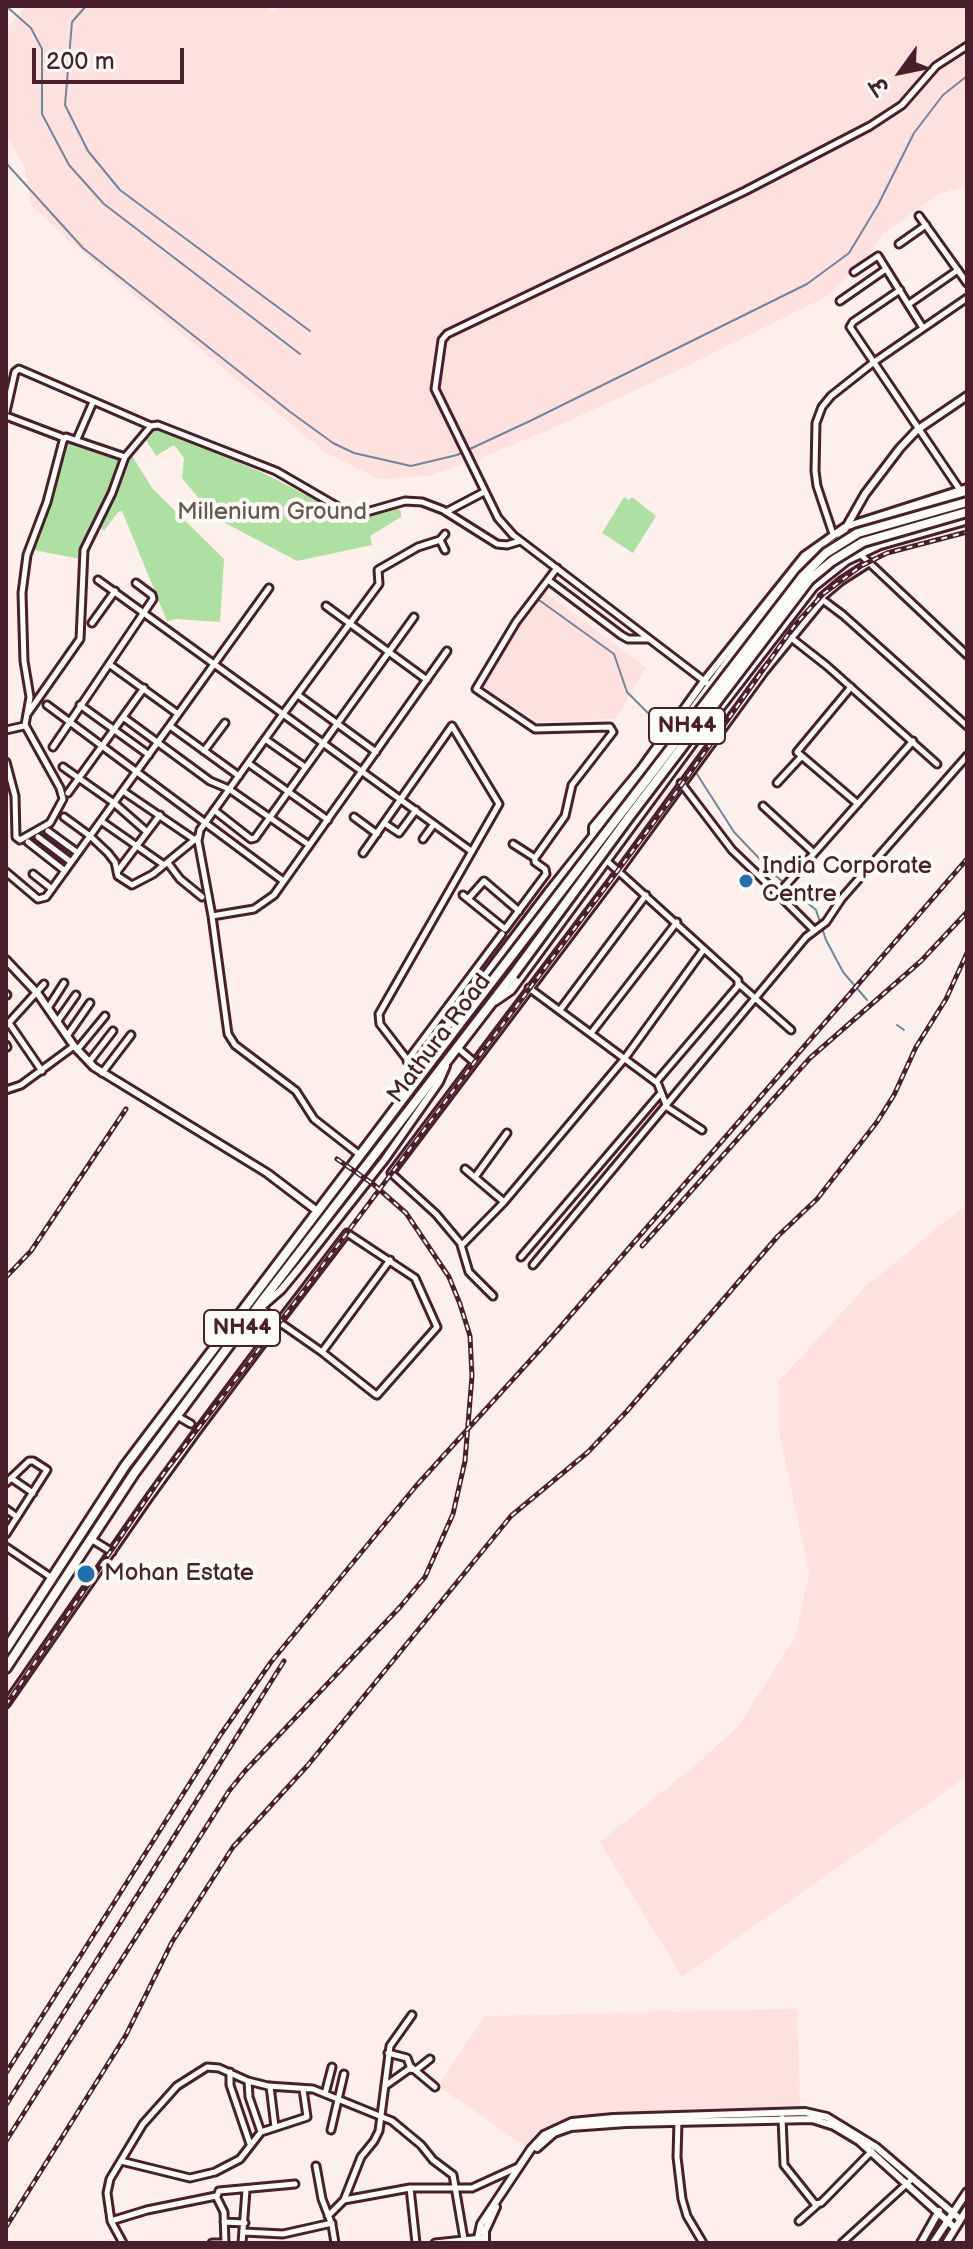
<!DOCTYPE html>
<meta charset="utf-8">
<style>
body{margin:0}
#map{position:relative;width:973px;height:2249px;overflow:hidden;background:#fdf0eb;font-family:"Balsamiq Sans","Playpen Sans Deva",sans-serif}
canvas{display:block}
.frame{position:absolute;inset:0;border:8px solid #4a1f2b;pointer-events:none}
.north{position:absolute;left:861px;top:32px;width:80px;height:80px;-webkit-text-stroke:6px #fdfcf7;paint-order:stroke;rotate:237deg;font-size:22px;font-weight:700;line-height:32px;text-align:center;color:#4a1f2b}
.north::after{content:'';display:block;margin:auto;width:28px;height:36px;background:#4a1f2b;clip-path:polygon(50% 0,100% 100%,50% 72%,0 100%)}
.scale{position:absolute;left:32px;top:48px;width:152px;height:36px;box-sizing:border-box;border:4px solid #4a1f2b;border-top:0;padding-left:10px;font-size:24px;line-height:28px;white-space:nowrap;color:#4a1f2b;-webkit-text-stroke:6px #fdfcf7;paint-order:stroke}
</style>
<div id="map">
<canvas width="973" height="2249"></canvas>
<div class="frame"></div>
<div class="north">उ</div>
<div class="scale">200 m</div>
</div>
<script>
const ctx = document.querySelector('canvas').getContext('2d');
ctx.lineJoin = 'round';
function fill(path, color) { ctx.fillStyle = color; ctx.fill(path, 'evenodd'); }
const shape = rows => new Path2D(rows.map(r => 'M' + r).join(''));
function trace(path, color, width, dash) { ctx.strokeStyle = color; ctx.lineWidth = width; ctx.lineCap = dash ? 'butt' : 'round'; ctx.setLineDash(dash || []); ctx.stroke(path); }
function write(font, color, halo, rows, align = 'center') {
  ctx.font = font + ' "Balsamiq Sans",sans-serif'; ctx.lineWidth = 8; ctx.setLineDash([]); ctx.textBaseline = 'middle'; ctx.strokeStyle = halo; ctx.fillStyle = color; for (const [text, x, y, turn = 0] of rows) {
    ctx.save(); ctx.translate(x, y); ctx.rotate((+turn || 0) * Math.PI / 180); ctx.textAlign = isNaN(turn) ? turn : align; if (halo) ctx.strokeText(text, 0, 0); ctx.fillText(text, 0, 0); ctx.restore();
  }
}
fill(shape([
 [26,6,267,6,273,12,285,6,967,6,967,186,938,194,883,234,867,259,828,296,683,368,551,429,475,460,428,476,379,479,326,453,69,241,31,205,24,165,6,135,6,29],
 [544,591,646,668,616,718,568,722,537,721,481,686,528,610],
 [967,1204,967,1776,682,1977,600,1842,698,1763,738,1726,795,1638,809,1574,779,1430,779,1381,866,1286],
 [797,2009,800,2108,575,2116,543,2129,534,2136,528,2148,438,2086,485,2016]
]), '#fce1dc');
fill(shape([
 [156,428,261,472,352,518,398,508,401,512,401,517,370,536,372,545,297,561,214,517,182,478,184,458,174,445,156,456,146,440],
 [65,432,126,460,131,454,152,488,224,559,220,622,176,619,167,621,122,511,118,512,104,531,99,526,79,559,29,549],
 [624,497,629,500,632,497,656,516,633,553,602,533]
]), '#ade1a2');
trace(shape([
 [6,6,31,28,42,49,42,114,69,165,104,204,300,354],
 [86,6,72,22,65,105,88,151,120,190,310,331],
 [6,163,83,248,289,411,333,443,354,453,411,466,457,455,530,421,807,284,849,253,878,205,914,133,943,95,967,76],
 [539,600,614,654,627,692,665,730],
 [695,771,734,832,776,876,816,910,826,940,843,972,867,1000],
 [897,1025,904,1030]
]), '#6f869d', 2);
const street = shape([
 [919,216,967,283],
 [899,244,926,225],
 [854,272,878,256,923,328],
 [900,290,853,322,850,327,960,490],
 [840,301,886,269],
 [909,304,958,270],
 [6,412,15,372,19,369,151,426],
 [6,416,64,438],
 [77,439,93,402],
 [446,512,484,492],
 [833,534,817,486,815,471,816,423,822,407,831,396,874,362,967,298],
 [440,540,445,550],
 [860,554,967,655],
 [98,580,283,714,379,584,378,570,418,547,440,540,445,534],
 [548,580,621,635,628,639,649,639],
 [823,600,822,597,841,581,869,563],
 [326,606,427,680],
 [92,623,115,591],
 [790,637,827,666,937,764],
 [109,664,178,714],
 [707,683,513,535,498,518,435,389,442,340,447,334,745,191,870,126,902,105,936,66,967,46],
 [851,687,797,752,858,804],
 [298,695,376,752],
 [47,705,282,880],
 [80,705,149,755],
 [28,713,80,639,84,550,112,493,125,457],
 [123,717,210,781,229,789,309,845],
 [170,726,239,776],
 [6,730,24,726],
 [265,739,305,767],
 [53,747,153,599,152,595,136,583],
 [204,751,225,723],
 [6,762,15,796,16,837,20,840,50,823,63,799,60,788,25,725,30,697,24,661,22,593,27,555,47,502,63,441,66,437,125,457,151,426,158,425,276,471,345,511,363,513,405,501,422,502,443,510,497,544,507,545,520,541],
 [248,763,328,820],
 [63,767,114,803,147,832],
 [681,783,732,850,778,894,913,741],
 [777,783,801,757],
 [123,791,195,840],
 [68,793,144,688],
 [763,806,814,853],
 [214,810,251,839,255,838,414,617],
 [64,817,90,836,108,853,115,862,118,876,132,885,153,874,198,837],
 [354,817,377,834],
 [101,821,164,865],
 [384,823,399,833,416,810],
 [48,831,78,853],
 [38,837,71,862],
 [423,839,434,824],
 [28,842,65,871],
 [513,844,535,858],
 [363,853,452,726,499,804,379,1014,380,1024,420,1076],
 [168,863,180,879,202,897],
 [6,872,38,899,46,897,269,588],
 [117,872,160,815],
 [33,874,52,889],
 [778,894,814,930],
 [463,895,505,929,546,874,545,869,535,862,535,858,565,816,572,785,613,732,610,727,535,729,476,689,516,622,557,568],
 [468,899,484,881,519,911],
 [212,916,254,909,274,895,447,651],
 [739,984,791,1030],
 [529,988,656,1082,738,986,738,980,607,861],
 [6,994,7,995],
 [48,1008,64,983],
 [560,1010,646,895],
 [57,1022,76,995],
 [9,1023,42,1071],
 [6,1026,44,984],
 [592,1032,677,922],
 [67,1036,90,1003],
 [6,1045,7,1047],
 [459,1049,474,1062],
 [77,1050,105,1016],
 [407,1061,502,934],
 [89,1062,113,1031],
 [411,1064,419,1059,428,1065],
 [102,1073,131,1035],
 [657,1082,667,1107,702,1130],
 [6,1090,21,1085,74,1046],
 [360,1155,314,1119,296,1091,235,1045,228,1034,212,916,198,841,200,830,283,714,471,851],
 [465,1169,504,1202,625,1058,704,949],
 [475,1177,507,1133],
 [504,1202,462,1245,436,1214,391,1173,619,871,764,672,823,600,843,615,967,726],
 [461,1245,469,1272,493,1296],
 [521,1257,660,1094],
 [533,1265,806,937,826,922,842,898,967,756],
 [322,1352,390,1260],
 [177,1416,191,1424],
 [11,1478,33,1493],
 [6,1483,29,1461,33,1461,47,1470,6,1534],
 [6,1509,17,1517],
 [91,1539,112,1552],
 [6,1547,52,1578],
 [6,1704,148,1499,198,1430,279,1322,347,1233,415,1278,437,1327,377,1395,375,1394,322,1352,279,1322,260,1307],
 [388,2053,407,2058,410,2066,435,2087],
 [230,2072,230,2085,250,2144],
 [248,2081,249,2097,261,2132],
 [270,2086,275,2127],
 [385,2086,409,2069,416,2070,430,2059],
 [325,2094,332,2067],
 [782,2118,784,2165,815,2204,821,2203,872,2151],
 [678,2121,677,2157,682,2199,687,2216,703,2243],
 [331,2130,344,2074],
 [121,2161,190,2178,215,2172,240,2159,261,2132,307,2117,303,2089],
 [316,2166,322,2199,332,2225,335,2243],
 [410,2188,416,2243],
 [217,2196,219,2191,295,2184],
 [344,2200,410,2188,472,2188,518,2167],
 [328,2216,344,2200,361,2157,374,2141,379,2131,390,2046,412,2015],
 [111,2221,147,2210,216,2196,224,2212,225,2243],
 [799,2221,817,2205],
 [224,2222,245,2223],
 [244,2232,283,2234,332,2223],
 [123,2243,111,2221,107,2193,110,2179,143,2124,177,2086,207,2067,219,2068,248,2081,268,2086,313,2089,392,2121,421,2145,433,2160,453,2175,464,2239],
 [212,2243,222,2243],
 [242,2243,246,2190],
 [435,2243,482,2238],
 [842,2243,912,2179]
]);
const secondary = shape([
 [840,538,865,494,900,448,917,430,967,396],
 [593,836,593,827,641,769,704,681,804,556,845,527,967,488],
 [6,960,38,994,74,1046,94,1067,267,1173,317,1211],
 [258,1310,281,1290,300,1267,385,1159,439,1082,446,1066],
 [537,2148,554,2133,571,2127,626,2123,812,2119,834,2126,859,2141,955,2228],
 [480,2243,478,2238,481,2224,531,2149,544,2135,572,2122,613,2118,805,2112,827,2117,876,2147,960,2219],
 [485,2243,485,2231,496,2207],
 [921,2243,939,2211],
 [933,2243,967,2192],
 [946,2243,967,2209]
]);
const primary = shape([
 [495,1001,511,990,694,741,813,587,847,560,879,545,967,520],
 [440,1047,446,1028,548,893,670,740,782,588,812,556,864,526,967,493]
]);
const highway = shape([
 [6,1649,125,1466,460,1023],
 [6,1668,135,1472,262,1301,513,975]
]);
trace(street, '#4a1f2b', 11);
trace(secondary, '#4a1f2b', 12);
trace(primary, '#4a1f2b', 13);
trace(highway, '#4a1f2b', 14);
trace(street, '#fdfcf7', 5);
trace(secondary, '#fdfcf7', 6);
trace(primary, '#fdfcf7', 7);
trace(highway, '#fdfcf7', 8);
const rail = shape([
 [642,1246,810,1058,921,961,967,912],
 [6,1277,31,1251,126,1109],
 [6,1705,164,1473,308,1285,678,790,794,626,823,594,861,566,887,553,967,532],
 [6,2073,221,1734,271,1662,416,1486,556,1332,967,859],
 [6,2105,284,1661],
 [6,2141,229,1791,245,1771,400,1607,425,1577,453,1514,465,1461,472,1376,470,1336,460,1304,449,1277,406,1213,373,1184,337,1159],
 [6,2227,126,2035,172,1942,233,1847,308,1765,511,1516,588,1452,627,1411,778,1236,817,1199,877,1122,894,1095,916,1047,946,999,967,953]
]);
trace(rail, '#4a1f2b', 5);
trace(rail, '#fdfcf7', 2, [6]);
const highwayBridge = shape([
 [513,975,629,817,809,580,832,561,863,542,967,512],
 [460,1023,803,576,826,553,858,533,967,502]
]);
trace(highwayBridge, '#4a1f2b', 14, []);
trace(highwayBridge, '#fdfcf7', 8);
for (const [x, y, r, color] of [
 [746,881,8,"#1f6fb2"],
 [86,1574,10,"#1f6fb2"]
]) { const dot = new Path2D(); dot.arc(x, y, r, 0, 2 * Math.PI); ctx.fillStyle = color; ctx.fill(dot); trace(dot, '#fdfcf7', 3); }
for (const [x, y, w] of [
 [687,726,76],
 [242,1328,76]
]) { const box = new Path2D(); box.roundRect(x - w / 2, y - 18, w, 36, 6); ctx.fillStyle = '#fdfcf7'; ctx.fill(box); trace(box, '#4a1f2b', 2); }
write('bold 22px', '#4a1f2b', null, [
 ["NH44",687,726],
 ["NH44",242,1328]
]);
write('24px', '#68594f', '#fdfcf7', [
 ["Millenium Ground",272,513]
]);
write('24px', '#4a1f2b', '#fdfcf7', [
 ["India Corporate",762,867],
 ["Centre",762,895],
 ["Mohan Estate",104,1574]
], 'left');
write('24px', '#4a1f2b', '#fdfcf7', [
 ["Mathura Road",440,1039,-53]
]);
</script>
